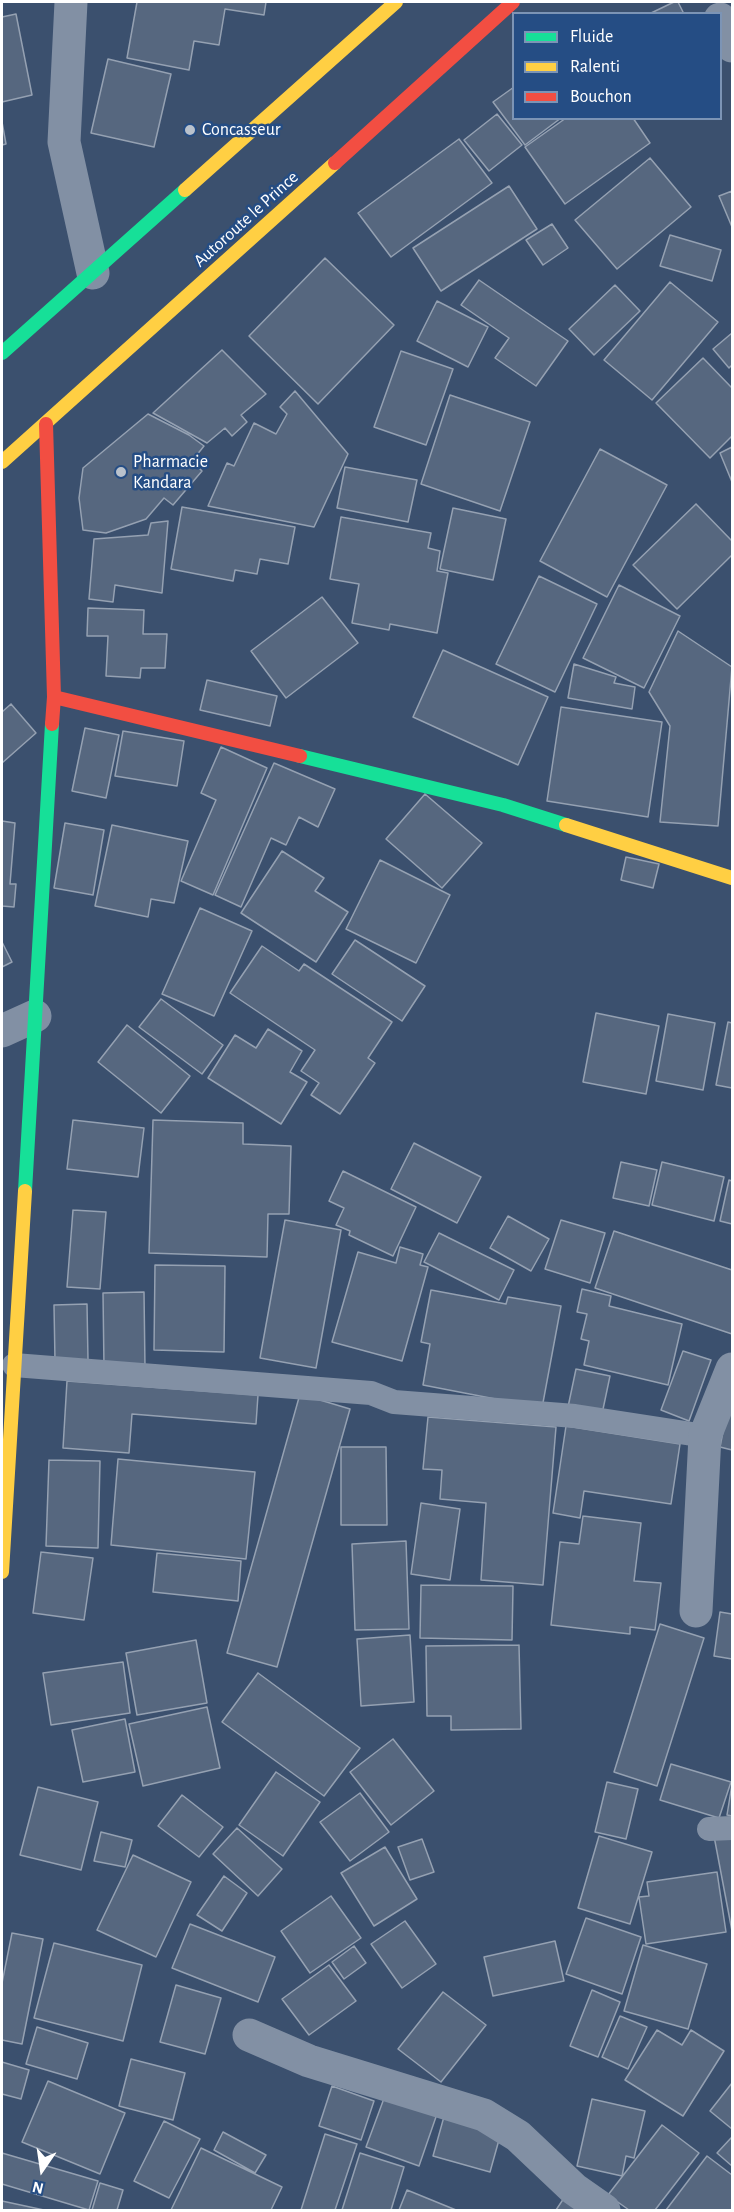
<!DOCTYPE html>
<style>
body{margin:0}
#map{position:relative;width:734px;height:2212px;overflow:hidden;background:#3b506e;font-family:"Alegreya Sans",sans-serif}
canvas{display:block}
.frame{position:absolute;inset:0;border:3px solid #fff;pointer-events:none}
.legend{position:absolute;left:512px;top:12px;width:210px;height:108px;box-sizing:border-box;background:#254d84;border:2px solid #7c94b5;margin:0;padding:8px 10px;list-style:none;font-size:18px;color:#fff}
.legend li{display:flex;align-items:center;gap:12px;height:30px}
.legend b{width:30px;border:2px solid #7c94b5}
.north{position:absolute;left:12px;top:2140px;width:60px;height:60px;-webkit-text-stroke:4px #254d84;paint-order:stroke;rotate:193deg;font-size:16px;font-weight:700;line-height:24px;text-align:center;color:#fff}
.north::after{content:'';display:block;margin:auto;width:21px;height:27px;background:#fff;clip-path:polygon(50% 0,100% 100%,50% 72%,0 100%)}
</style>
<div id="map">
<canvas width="734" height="2212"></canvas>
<div class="frame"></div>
<ul class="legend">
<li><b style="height:8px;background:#16e098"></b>Fluide</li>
<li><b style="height:8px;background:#ffcf43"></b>Ralenti</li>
<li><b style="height:8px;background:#f24e42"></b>Bouchon</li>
</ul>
<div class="north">N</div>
</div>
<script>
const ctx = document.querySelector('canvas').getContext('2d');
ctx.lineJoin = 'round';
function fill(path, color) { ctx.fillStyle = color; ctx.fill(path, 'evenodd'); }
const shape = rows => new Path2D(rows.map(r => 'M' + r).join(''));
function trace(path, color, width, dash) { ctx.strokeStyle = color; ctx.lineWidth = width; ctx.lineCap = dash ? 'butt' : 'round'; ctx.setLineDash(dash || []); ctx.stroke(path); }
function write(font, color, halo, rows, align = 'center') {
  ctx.font = font + ' "Alegreya Sans",sans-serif'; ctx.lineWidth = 5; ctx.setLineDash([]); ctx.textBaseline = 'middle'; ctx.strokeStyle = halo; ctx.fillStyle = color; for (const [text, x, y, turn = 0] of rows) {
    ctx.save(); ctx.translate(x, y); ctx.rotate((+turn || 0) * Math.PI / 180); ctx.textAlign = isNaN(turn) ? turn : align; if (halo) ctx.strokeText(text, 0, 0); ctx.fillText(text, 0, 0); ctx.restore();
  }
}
const building = shape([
 [137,2,266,2,264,15,225,9,219,45,194,41,189,70,127,58,137,2],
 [674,2,678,2,684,14,649,14,674,2],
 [16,14,32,95,2,102,2,17,16,14],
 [108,59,171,74,154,147,91,133,108,59],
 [514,87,514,118,561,118,525,145,493,102,514,87],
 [497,114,522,145,489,171,464,140,497,114],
 [566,118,633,118,650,143,565,204,525,147,566,118],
 [2,122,6,144,2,145,2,122],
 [459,139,492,183,391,257,358,213,459,139],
 [650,158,691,207,617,269,575,220,650,158],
 [509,186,537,229,441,291,413,248,509,186],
 [732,191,732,227,719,196,732,191],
 [552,224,568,248,543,265,526,240,552,224],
 [670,235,721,250,712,281,660,266,670,235],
 [325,258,394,325,318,404,249,336,325,258],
 [479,280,568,341,536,386,495,358,509,338,461,305,479,280],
 [670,282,718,322,652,400,604,360,670,282],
 [615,285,640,311,594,355,569,329,615,285],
 [437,301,488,327,468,367,417,341,437,301],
 [732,333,732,365,729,368,713,349,732,333],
 [222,350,266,394,241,415,247,422,232,436,225,428,207,443,153,413,222,350],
 [401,351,453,369,426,445,374,427,401,351],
 [703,358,732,388,732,436,710,458,656,403,703,358],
 [295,391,348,454,314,527,208,506,227,463,234,466,254,423,276,434,287,414,280,407,295,391],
 [450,395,530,422,500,511,421,484,450,395],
 [148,414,189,435,204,446,192,461,202,471,173,505,164,498,146,519,106,533,83,530,79,498,83,468,148,414],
 [732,447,732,482,720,453,732,447],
 [600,449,667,485,607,597,540,561,600,449],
 [345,467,417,480,408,522,337,508,345,467],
 [696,504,732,541,732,555,677,609,633,565,696,504],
 [182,507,295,527,288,564,260,559,257,574,235,570,233,581,171,569,182,507],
 [453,508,506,519,493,580,440,569,453,508],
 [341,517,431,533,428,548,440,551,437,571,448,573,437,633,390,624,389,630,352,623,359,584,330,579,341,517],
 [168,521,162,593,115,585,113,602,89,599,94,539,148,535,151,523,168,521],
 [539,576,597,604,555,692,496,664,539,576],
 [619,585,680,616,644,688,583,658,619,585],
 [322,597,358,643,286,698,251,651,322,597],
 [88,608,144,610,143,634,167,634,165,668,141,668,140,678,106,676,108,636,87,636,88,608],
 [678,631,732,667,718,826,660,822,670,726,649,692,678,631],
 [443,650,548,697,518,765,413,717,443,650],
 [574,664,616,677,614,683,635,687,632,709,568,698,574,664],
 [207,680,277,696,270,726,200,710,207,680],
 [11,704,36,733,2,763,2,712,11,704],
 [561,707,662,722,648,817,547,801,561,707],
 [85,728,119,735,106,798,72,791,85,728],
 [123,731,184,741,177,786,115,776,123,731],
 [221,747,267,768,213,895,181,881,216,800,201,793,221,747],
 [274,763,335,789,318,827,299,817,286,845,271,838,241,907,215,895,274,763],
 [425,794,482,843,442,888,386,839,425,794],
 [2,821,15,823,10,884,16,884,14,907,2,906,2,821],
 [65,823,104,830,93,895,54,888,65,823],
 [112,825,188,841,174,903,151,899,148,917,95,906,112,825],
 [282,851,324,878,315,891,348,912,316,962,241,913,282,851],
 [626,857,659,864,653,888,621,880,626,857],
 [380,860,450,895,416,963,346,929,380,860],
 [200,908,252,931,214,1016,162,994,200,908],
 [355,940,425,986,402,1021,332,974,355,940],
 [2,942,12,962,2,967,2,942],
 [262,946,299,971,304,964,392,1022,368,1058,375,1063,340,1114,311,1095,319,1083,301,1071,315,1050,230,993,262,946],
 [161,999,223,1045,202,1074,139,1027,161,999],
 [596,1013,659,1026,646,1094,583,1082,596,1013],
 [668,1014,715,1023,703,1090,656,1081,668,1014],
 [728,1022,732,1023,732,1088,716,1085,728,1022],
 [127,1025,190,1076,161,1113,98,1062,127,1025],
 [268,1029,302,1051,290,1072,307,1082,281,1124,208,1078,235,1035,256,1048,268,1029],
 [73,1120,144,1128,138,1177,67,1169,73,1120],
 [153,1120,243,1123,243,1144,291,1146,289,1214,268,1214,267,1257,149,1253,153,1120],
 [414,1143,481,1177,457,1223,391,1189,414,1143],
 [621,1162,657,1170,649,1206,613,1198,621,1162],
 [662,1162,724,1177,714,1221,652,1205,662,1162],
 [343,1171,416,1207,393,1256,349,1235,350,1231,336,1225,344,1208,329,1201,343,1171],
 [729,1180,732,1181,732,1224,720,1221,729,1180],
 [73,1210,106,1212,100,1289,67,1287,73,1210],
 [508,1216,549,1239,531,1271,490,1248,508,1216],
 [285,1220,341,1230,316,1368,260,1358,285,1220],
 [561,1220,605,1233,590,1283,545,1269,561,1220],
 [614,1231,732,1270,732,1334,595,1288,614,1231],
 [439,1233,514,1270,499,1300,424,1262,439,1233],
 [400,1247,423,1254,420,1265,428,1267,402,1361,332,1342,358,1252,396,1263,400,1247],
 [155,1265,225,1266,224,1352,154,1350,155,1265],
 [582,1289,611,1296,609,1306,682,1324,668,1385,584,1365,589,1341,581,1339,587,1314,577,1312,582,1289],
 [431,1290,506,1304,508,1297,561,1306,542,1408,423,1385,430,1344,421,1342,431,1290],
 [144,1292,145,1368,104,1368,103,1293,144,1292],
 [87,1304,88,1360,55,1361,54,1305,87,1304],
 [683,1351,711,1360,689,1421,661,1410,683,1351],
 [576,1369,610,1376,602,1414,568,1407,576,1369],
 [67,1381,258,1395,256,1424,132,1414,129,1453,63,1448,67,1381],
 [732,1386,732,1450,720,1447,732,1386],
 [300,1394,350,1409,277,1667,227,1653,300,1394],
 [428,1417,556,1427,543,1585,481,1580,486,1503,440,1499,442,1470,423,1469,428,1417],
 [566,1426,680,1444,671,1504,584,1491,580,1518,553,1513,566,1426],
 [341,1447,386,1447,387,1525,341,1525,341,1447],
 [118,1459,255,1472,246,1559,111,1545,118,1459],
 [49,1460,100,1461,98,1548,46,1546,49,1460],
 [421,1503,460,1509,450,1580,411,1574,421,1503],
 [583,1516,641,1523,634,1581,661,1583,655,1630,630,1627,630,1634,551,1625,560,1542,579,1544,583,1516],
 [406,1541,409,1629,355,1630,352,1544,406,1541],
 [41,1552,93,1558,84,1620,33,1613,41,1552],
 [157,1553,241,1561,238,1601,153,1592,157,1553],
 [421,1585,513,1586,512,1640,420,1638,421,1585],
 [720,1612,732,1614,732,1659,714,1656,720,1612],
 [660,1624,704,1638,657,1786,614,1772,660,1624],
 [410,1635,414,1702,361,1706,357,1639,410,1635],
 [196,1640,207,1703,137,1715,126,1653,196,1640],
 [519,1645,521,1729,451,1730,451,1716,427,1716,426,1646,519,1645],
 [123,1662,130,1713,51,1725,43,1673,123,1662],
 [258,1673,360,1748,324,1796,222,1722,258,1673],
 [207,1707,220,1768,143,1786,129,1724,207,1707],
 [125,1719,135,1772,83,1782,72,1730,125,1719],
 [393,1739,434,1791,391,1825,350,1772,393,1739],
 [671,1764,731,1782,719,1818,660,1800,671,1764],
 [276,1772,320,1802,283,1856,239,1825,276,1772],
 [607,1782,638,1789,626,1839,595,1832,607,1782],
 [732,1784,732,1816,727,1815,732,1784],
 [38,1787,98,1802,81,1870,20,1855,38,1787],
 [360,1793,389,1832,350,1861,320,1822,360,1793],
 [182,1795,223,1827,199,1857,158,1826,182,1795],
 [237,1828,282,1869,258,1896,213,1854,237,1828],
 [101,1832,132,1840,125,1867,94,1861,101,1832],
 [732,1834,732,1931,714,1836,732,1834],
 [599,1836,652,1852,630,1924,578,1908,599,1836],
 [422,1839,434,1872,410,1880,398,1847,422,1839],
 [385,1847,417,1899,374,1926,341,1873,385,1847],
 [133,1855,191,1882,156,1957,97,1930,133,1855],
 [717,1872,726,1932,646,1944,639,1897,649,1896,647,1882,717,1872],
 [224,1876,247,1893,222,1931,197,1915,224,1876],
 [331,1896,361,1938,310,1973,281,1931,331,1896],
 [586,1918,641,1937,622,1994,566,1974,586,1918],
 [405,1921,436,1964,402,1988,371,1944,405,1921],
 [190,1924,275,1957,258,2002,172,1968,190,1924],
 [12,1933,43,1939,22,2044,2,2040,2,1983,12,1933],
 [555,1941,564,1981,493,1996,484,1957,555,1941],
 [54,1943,142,1965,123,2041,34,2018,54,1943],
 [643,1945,707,1964,688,2029,624,2011,643,1945],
 [354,1946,366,1963,344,1979,332,1962,354,1946],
 [329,1965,356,2001,309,2035,282,1999,329,1965],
 [176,1985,221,1998,205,2054,160,2042,176,1985],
 [592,1990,620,2002,598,2057,570,2046,592,1990],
 [443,1992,486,2025,441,2082,398,2049,443,1992],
 [620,2016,647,2027,628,2069,602,2057,620,2016],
 [37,2027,88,2043,77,2079,26,2064,37,2027],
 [657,2030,682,2045,691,2030,724,2051,683,2116,625,2080,657,2030],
 [131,2059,185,2073,173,2120,119,2106,131,2059],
 [2,2062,29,2070,21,2099,2,2094,2,2062],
 [48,2081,125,2113,100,2174,22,2142,48,2081],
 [732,2083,732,2129,710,2111,732,2083],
 [332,2086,374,2101,361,2140,319,2126,332,2086],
 [386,2093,438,2111,419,2166,366,2147,386,2093],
 [592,2099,645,2111,634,2158,626,2156,622,2176,577,2166,592,2099],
 [445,2113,502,2129,490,2172,433,2156,445,2113],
 [164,2121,200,2139,169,2198,134,2181,164,2121],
 [662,2125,699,2153,655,2210,629,2210,608,2195,662,2125],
 [223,2132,266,2155,255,2173,214,2150,223,2132],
 [325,2134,357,2144,335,2210,301,2210,325,2134],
 [731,2138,732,2139,732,2166,717,2153,731,2138],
 [201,2148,282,2187,271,2210,171,2210,201,2148],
 [2,2153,98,2181,89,2210,2,2184,2,2153],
 [360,2153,404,2167,391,2210,342,2210,360,2153],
 [707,2156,732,2175,732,2210,666,2210,707,2156],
 [100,2183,123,2190,117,2210,92,2210,100,2183],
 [407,2190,456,2210,399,2210,407,2190],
 [564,2198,584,2210,556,2210,564,2198],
 [2,2201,44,2210,2,2210,2,2201]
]);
fill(building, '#56677f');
trace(building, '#95a1b2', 1.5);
trace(shape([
 [14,1365,371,1393,394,1402,575,1416,705,1436],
 [709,1829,732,1828]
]), '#8290a4', 24);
trace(shape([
 [71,2,64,142,93,273],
 [720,19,732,46],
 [2,1031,35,1016],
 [696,1611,705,1436,732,1369],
 [249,2035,309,2061,484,2115,518,2136,574,2189,604,2210]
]), '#8290a4', 33);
trace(shape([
 [2,353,185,190],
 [300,756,503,805,566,825],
 [25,1191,52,724]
]), '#16e098', 14);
trace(shape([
 [185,190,396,2],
 [2,462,335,163],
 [566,825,732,878],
 [2,1572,25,1191]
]), '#ffcf43', 14);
trace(shape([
 [335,163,513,2],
 [46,424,54,697,52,724],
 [54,697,300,756]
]), '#f24e42', 14);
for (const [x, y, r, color] of [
 [190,130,6,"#bac2cc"],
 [121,472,6,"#bac2cc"]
]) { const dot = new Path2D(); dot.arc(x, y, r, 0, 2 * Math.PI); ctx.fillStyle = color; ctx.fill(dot); trace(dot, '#254d84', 2); }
write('18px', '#fff', '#254d84', [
 ["Concasseur",202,130],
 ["Pharmacie",133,462],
 ["Kandara",133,483]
], 'left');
write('18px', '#fff', '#254d84', [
 ["Autoroute le Prince",246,219,-42]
]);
</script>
